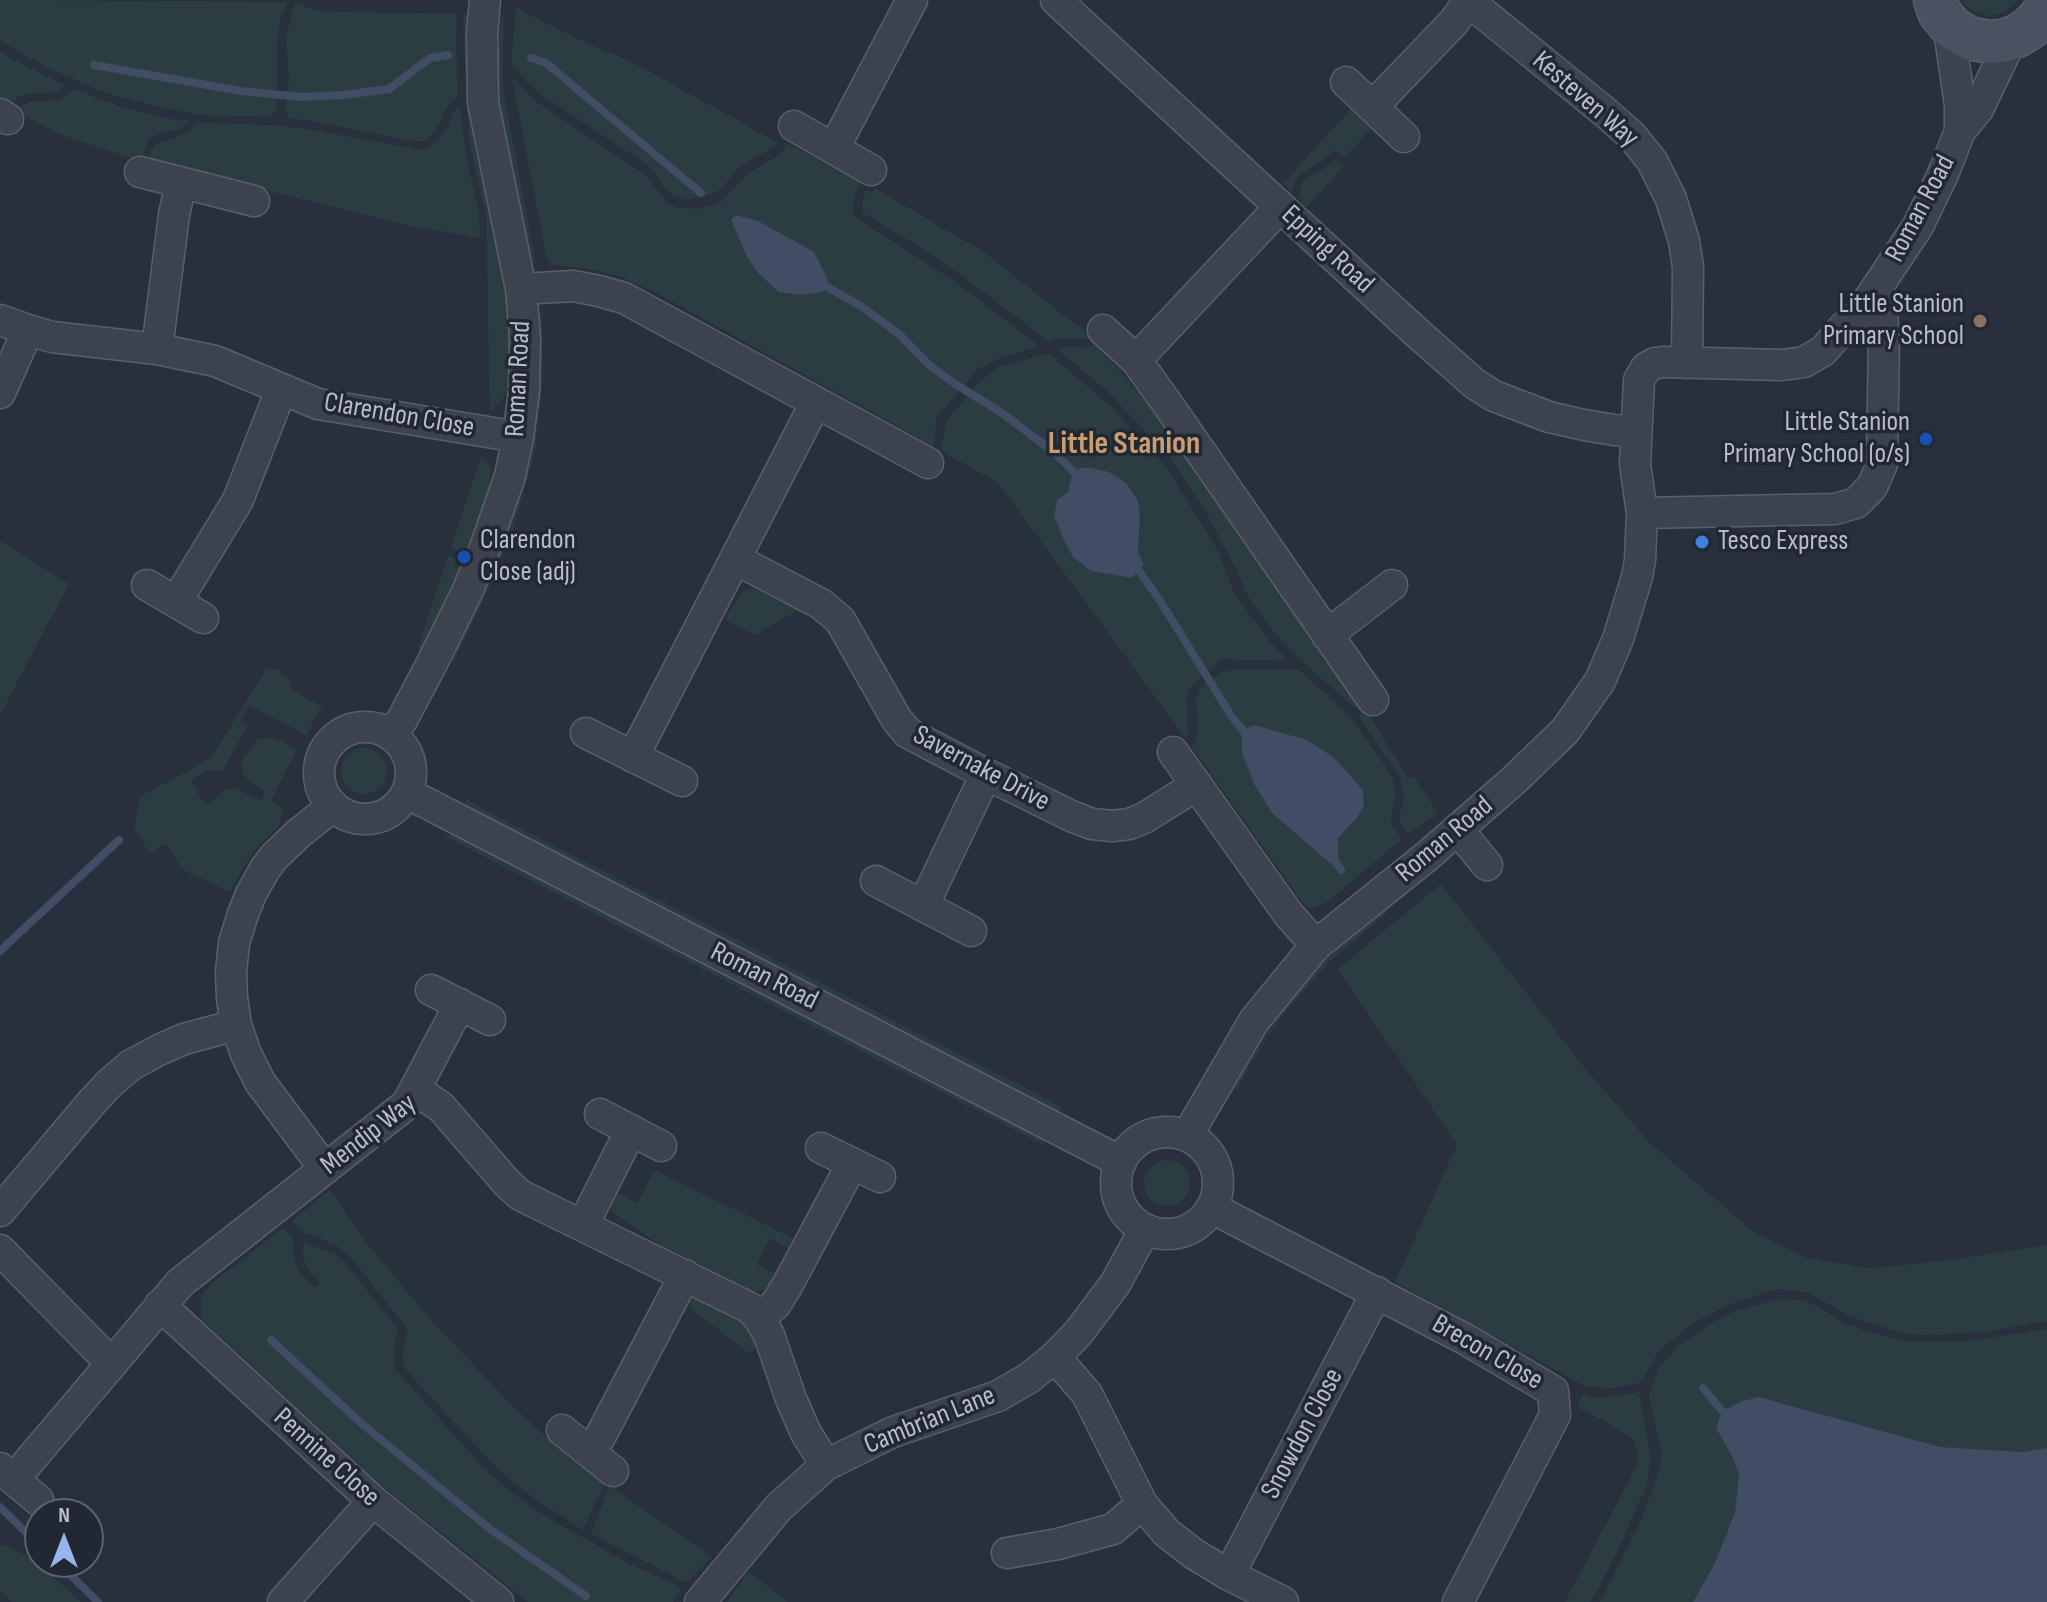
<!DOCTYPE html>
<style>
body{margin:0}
#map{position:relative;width:2047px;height:1602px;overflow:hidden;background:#28303e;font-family:"Sofia Sans Condensed",sans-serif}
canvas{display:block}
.north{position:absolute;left:24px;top:1498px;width:80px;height:80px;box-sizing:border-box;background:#212733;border:2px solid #5d636f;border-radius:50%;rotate:0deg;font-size:22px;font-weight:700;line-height:32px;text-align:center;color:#b8bec8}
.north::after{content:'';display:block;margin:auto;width:28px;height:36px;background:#98b4ed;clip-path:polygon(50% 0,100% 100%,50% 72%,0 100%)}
</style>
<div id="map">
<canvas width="2047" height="1602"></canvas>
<div class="north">N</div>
</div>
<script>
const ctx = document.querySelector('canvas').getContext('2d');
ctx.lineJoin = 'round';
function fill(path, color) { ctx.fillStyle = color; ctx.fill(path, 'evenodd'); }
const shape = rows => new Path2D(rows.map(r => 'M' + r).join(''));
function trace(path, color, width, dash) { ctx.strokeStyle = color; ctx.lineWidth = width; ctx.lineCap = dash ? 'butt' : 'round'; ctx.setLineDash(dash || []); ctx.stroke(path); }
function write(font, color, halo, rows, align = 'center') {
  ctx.font = font + ' "Sofia Sans Condensed",sans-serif'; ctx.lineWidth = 7; ctx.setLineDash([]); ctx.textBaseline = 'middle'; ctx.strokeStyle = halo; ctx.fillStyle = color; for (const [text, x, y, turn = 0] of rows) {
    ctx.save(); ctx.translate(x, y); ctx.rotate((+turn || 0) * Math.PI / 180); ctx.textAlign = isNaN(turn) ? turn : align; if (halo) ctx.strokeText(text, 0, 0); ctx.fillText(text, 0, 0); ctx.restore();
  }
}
fill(shape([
 [0,0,288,2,281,18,277,42,276,109,272,117,200,115,173,110,108,94,52,70,23,55,0,40],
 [1961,0,2018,0,2008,10,1999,14,1988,16,1968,8],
 [295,3,322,12,457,14,456,39,458,95,446,108,441,122,434,132,424,141,418,142,318,122,288,118,285,109,289,80,286,37],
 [516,8,568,34,639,66,777,142,773,148,740,166,721,189,710,195,686,200,674,196,667,190,652,168,540,94,511,64],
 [463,14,468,14,469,91,475,148,500,254,507,300,510,343,509,385,501,402,490,411,486,215,471,149,467,113],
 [499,18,504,18,502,72,506,106,536,263,533,265,518,204,498,101,497,49],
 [0,50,9,57,65,85,60,90,53,93,26,94,18,97,12,105,0,97],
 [512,79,515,79,534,100,645,175,668,203,678,208,700,209,721,202,747,174,779,155,788,144,860,181,853,202,853,212,856,218,953,280,1037,344,1037,347,998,359,978,369,937,417,933,446,655,292,618,276,588,269,552,264,547,259],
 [734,216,758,221,800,295,779,291,758,273,731,220],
 [75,89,118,106,170,119,190,121,180,129,159,134,151,138,147,144,140,161,62,135,16,112,19,107,29,102,59,100],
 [460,107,465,150,479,214,480,238,406,225,224,180,224,177,147,158,156,144,190,132,198,122,281,126,307,129,422,150,430,147,443,134,448,128,455,110],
 [1351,109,1371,129,1344,158,1335,150,1318,164,1298,175,1295,180,1292,193,1283,183],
 [1336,159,1344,166,1307,207,1298,198,1303,180,1327,167],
 [875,188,985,253,1089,335,1085,339,1058,338,1048,341,958,273,915,244,863,213,862,204,866,190,872,192],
 [539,313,542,313,543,380,535,451,515,523,495,575,453,663,449,661,501,547,522,483],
 [1094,345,1120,371,1151,408,1154,407,1361,704,1356,709,1307,666,1276,635,1259,612,1246,593,1235,566,1206,513,1171,458,1106,390,1060,352,1060,349,1068,346,1086,348],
 [1044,354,1050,354,1113,409,1167,468,1218,551,1234,593,1270,642,1285,657,1285,661,1223,659,1213,666,1187,691,1188,730,1186,739,999,484,941,450,945,426,950,416,976,386,996,368],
 [1079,468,1125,483,1138,499,1140,516,1138,552,1144,565,1132,578,1091,571,1073,557,1063,538,1054,516,1057,500,1068,492,1071,478],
 [481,455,490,466,490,486,467,555,451,548],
 [0,541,69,584,0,715],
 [448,556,457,559,454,566,460,569,422,650,418,648],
 [755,589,798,610,755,635,725,620,742,592,745,590],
 [267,668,278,670,289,680,292,690,322,706,306,735,249,705,241,720,248,725,223,770,207,770,191,780,200,797,208,805,220,794,227,789,234,788,261,801,266,791,248,781,242,772,242,761,257,739,265,737,282,741,295,749,295,754,271,801,283,809,278,827,260,844,246,863,230,892,182,869,167,844,149,853,134,827,141,796,211,758],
 [1237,669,1297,669,1302,672,1350,717,1382,761,1393,780,1396,792,1391,820,1392,825,1402,839,1328,901,1312,908,1306,906,1300,899,1192,747,1196,739,1198,729,1196,701,1199,692,1203,685,1220,673],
 [1254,725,1277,732,1355,820,1338,838,1338,857,1330,863,1272,813,1254,784,1242,753],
 [1366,710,1408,778,1414,776,1437,812,1409,834,1402,827,1399,816,1404,799,1400,777,1360,718,1360,715],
 '341 771a23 23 0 1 1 46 0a23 23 0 1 1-46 0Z',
 [467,799,477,806,1062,1107,1057,1116,463,807],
 [452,829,1046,1136,1042,1144,448,838],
 [1441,884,1584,1067,1648,1141,1755,1233,1807,1258,1870,1268,1943,1261,2047,1245,2047,1321,1984,1332,1936,1335,1906,1334,1863,1321,1845,1314,1808,1292,1775,1289,1725,1306,1692,1324,1658,1352,1642,1381,1635,1384,1610,1388,1586,1386,1572,1379,1395,1282,1457,1145,1338,969],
 [1386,910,1388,912,1329,962,1316,977,1281,1017,1249,1067,1237,1090,1234,1088,1279,1016,1301,988,1327,958],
 '1144 1183a23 23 0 1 1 46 0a23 23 0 1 1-46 0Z',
 [655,1171,793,1238,788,1248,769,1238,757,1264,775,1273,770,1284,765,1289,757,1292,752,1291,660,1245,611,1211,611,1206,618,1193,637,1203],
 [330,1190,365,1241,429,1318,508,1401,546,1437,605,1483,583,1530,535,1499,515,1484,489,1460,405,1369,402,1358,407,1332,406,1327,352,1259,336,1245,301,1231,292,1221],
 [283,1228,293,1238,294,1259,300,1273,315,1287,320,1284,307,1266,303,1257,303,1246,305,1243,335,1254,345,1263,397,1328,394,1359,395,1369,483,1467,511,1492,547,1517,617,1557,677,1586,681,1590,673,1602,528,1602,382,1486,201,1319,201,1301,205,1291,211,1284],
 [699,1299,736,1314,753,1332,760,1345,750,1354,690,1308,690,1300],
 [1779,1299,1801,1300,1811,1303,1843,1322,1862,1330,1908,1342,1961,1342,2047,1329,2047,1448,2023,1452,1940,1447,1759,1397,1730,1452,1739,1474,1735,1512,1716,1561,1693,1602,1600,1602,1641,1520,1660,1468,1661,1451,1649,1394,1659,1368,1678,1346,1713,1322,1736,1311],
 [1639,1392,1651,1458,1646,1486,1621,1543,1591,1602,1565,1602,1638,1463,1638,1453,1632,1437,1577,1407,1584,1393,1592,1397,1605,1398],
 [610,1486,712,1557,686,1583,591,1534],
 [0,1545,5,1545,33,1559,81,1602,12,1602,0,1591],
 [749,1571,771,1589,788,1602,727,1602]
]), '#2b3d40');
fill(shape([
 [735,215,758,221,814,252,827,278,828,288,821,292,801,295,779,292,758,273,747,257,731,220],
 [1079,468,1092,468,1109,472,1126,483,1138,500,1140,516,1138,552,1144,565,1132,578,1091,571,1073,557,1063,538,1054,516,1057,500,1068,492,1071,478],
 [1254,725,1307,740,1333,757,1352,777,1363,791,1364,806,1355,820,1338,838,1338,857,1330,863,1272,813,1254,784,1242,753,1242,737,1244,730],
 [1759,1397,1940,1447,2023,1452,2047,1448,2047,1602,1693,1602,1716,1561,1735,1512,1739,1474,1730,1452,1716,1428,1722,1411,1743,1401]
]), '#404d65');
trace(shape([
 [531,58,546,63,701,193],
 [94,65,241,91,300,97,344,95,389,89,430,58,448,55],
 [820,283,859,305,899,334,929,365,957,385,1002,413,1054,452,1075,473,1081,482],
 [1134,564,1159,599,1232,717,1250,739],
 [1329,852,1341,870],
 [0,951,119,840],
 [271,1340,362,1424,490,1529,586,1596],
 [1703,1388,1722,1411],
 [0,1507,40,1546],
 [57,1562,98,1602]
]), '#404d65', 8);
const street = shape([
 [1056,0,1415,331,1475,384,1494,396,1549,417,1584,425,1614,430,1636,431],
 [1467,0,1606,113,1632,136,1652,161,1671,199,1684,241,1688,267,1687,363],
 [1948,23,1960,105,1960,131],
 [1346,82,1404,137],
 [1373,106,1453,23,1469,1],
 [0,114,8,119],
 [794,126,871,170],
 [834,148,912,0],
 [140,172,254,201],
 [521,289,573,286,599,291,624,298,928,463],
 [0,320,28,330,52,337,157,349,215,361,318,404,518,437],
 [1103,330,1136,360,1164,399,1373,700],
 [157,349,174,215,181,183],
 [1136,360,1280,207],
 [0,393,28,330],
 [1642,513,1835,509,1856,503,1872,487,1882,464,1884,335,1879,285],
 [735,559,821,604,840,620,897,720,908,733,986,774,1071,816,1092,824,1112,826,1129,824,1144,818,1197,785],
 [147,585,203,618],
 [176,602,238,500,281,390],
 [1327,635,1392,585],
 '319 773a46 46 0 1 1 92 0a46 46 0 1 1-92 0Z',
 [586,733,682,781],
 [391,734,402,720,432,663,468,590,485,548,510,476,518,437,524,391,525,338,521,289,483,102,482,33,485,0],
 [1173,752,1289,915,1316,945],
 [633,757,816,402],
 [407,793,1121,1162],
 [1458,830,1487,865],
 [876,881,971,931],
 [923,906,986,774],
 [431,990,490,1020],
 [416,1090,441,1107,507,1183,520,1195,750,1308,759,1318,769,1335,791,1399,806,1433,826,1465],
 [600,1114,661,1146],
 '1116 1183a51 51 0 1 1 102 0a51 51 0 1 1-102 0Z',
 [1187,1136,1254,1021,1316,945,1426,857,1513,781,1565,731,1600,681,1618,639,1637,577,1640,560,1642,513,1635,464,1639,380,1646,368,1655,363,1665,362,1782,365,1804,362,1823,351,1844,327,1856,319,1918,226,1943,174,1960,131,1978,109,2012,38],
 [821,1148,880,1177],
 [325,1169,260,1082,246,1054,236,1025,232,998,231,972,234,943,243,914,251,894,265,869,274,857,298,834,333,806],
 [1212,1208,1465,1339,1553,1391,1555,1415,1458,1602],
 [0,1211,93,1101,110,1083,131,1065,161,1049,184,1039,236,1025],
 [583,1225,631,1130],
 [0,1250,111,1363],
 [160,1305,373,1501,498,1602],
 [759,1318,775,1305,787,1286,852,1164],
 [1055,1357,1087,1394,1142,1504,1167,1533,1194,1554,1229,1575,1283,1602],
 [562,1430,613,1471],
 [589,1452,600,1437,685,1275],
 [0,1468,38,1500],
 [14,1479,180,1283,407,1104,460,1004],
 [1007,1553,1058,1544,1113,1529,1142,1504],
 [1229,1575,1377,1292],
 [283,1602,373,1501],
 [700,1602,779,1507,826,1465,893,1432,998,1396,1029,1378,1055,1357,1079,1332,1115,1284,1145,1229]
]);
const secondary = shape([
 [1935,0,1939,12,1952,28,1969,38,1989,42,2003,41,2017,36,2030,28,2040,17,2047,5]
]);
trace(street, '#5a606b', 33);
trace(secondary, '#5a606b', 45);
trace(street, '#3c424e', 30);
trace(secondary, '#4a5160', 42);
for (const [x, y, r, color] of [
 [1980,321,8,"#8d6e63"],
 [1926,439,8,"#1a4fb4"],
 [1702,542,8,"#3f7fe0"],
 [464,557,8,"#1a4fb4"]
]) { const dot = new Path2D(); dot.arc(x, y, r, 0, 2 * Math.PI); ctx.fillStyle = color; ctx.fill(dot); trace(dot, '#212733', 3); }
write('28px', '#b8bec8', '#212733', [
 ["Kesteven Way",1585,100,41],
 ["Roman Road",1921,209,-62],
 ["Epping Road",1327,250,43],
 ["Roman Road",519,379,-87],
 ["Clarendon Close",399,416,10],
 ["Savernake Drive",981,769,28],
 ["Roman Road",1445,840,-40],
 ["Roman Road",764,977,27],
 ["Mendip Way",369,1135,-38],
 ["Brecon Close",1487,1353,30],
 ["Cambrian Lane",930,1421,-22],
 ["Snowdon Close",1303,1434,-62],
 ["Pennine Close",326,1458,42]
]);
write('28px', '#b8bec8', '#212733', [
 ["Little Stanion",1964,305],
 ["Primary School",1964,337],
 ["Little Stanion",1910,423],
 ["Primary School (o/s)",1910,455],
 ["Clarendon",480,541,"left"],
 ["Close (adj)",480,573,"left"],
 ["Tesco Express",1718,542,"left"]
], 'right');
write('bold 32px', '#ca9d71', '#212733', [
 ["Little Stanion",1124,445]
]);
</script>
